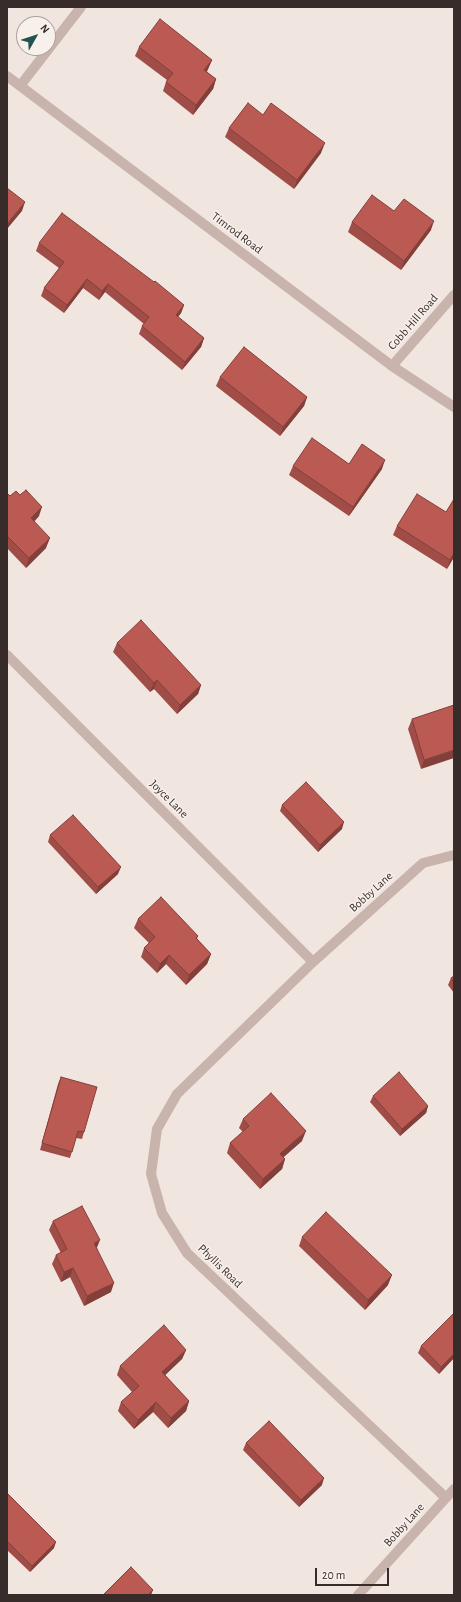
<!DOCTYPE html>
<style>
body{margin:0}
#map{position:relative;width:461px;height:1602px;overflow:hidden;background:#f1e5df;font-family:"Alegreya Sans",sans-serif}
canvas{display:block}
.frame{position:absolute;inset:0;border:8px solid #372c2a;pointer-events:none}
.north{position:absolute;left:16px;top:16px;width:40px;height:40px;box-sizing:border-box;background:#f8f0eb;border:1px solid #aba29e;border-radius:50%;rotate:51deg;font-size:11px;font-weight:700;line-height:16px;text-align:center;color:#372c2a}
.north::after{content:'';display:block;margin:auto;width:14px;height:18px;background:#23544f;clip-path:polygon(50% 0,100% 100%,50% 72%,0 100%)}
.scale{position:absolute;left:315px;top:1568px;width:74px;height:18px;box-sizing:border-box;border:2px solid #372c2a;border-top:0;padding-left:5px;font-size:12px;line-height:14px;white-space:nowrap;color:#372c2a;-webkit-text-stroke:3px #f8f0eb;paint-order:stroke}
</style>
<div id="map">
<canvas width="461" height="1602"></canvas>
<div class="frame"></div>
<div class="north">N</div>
<div class="scale">20 m</div>
</div>
<script>
const ctx = document.querySelector('canvas').getContext('2d');
ctx.lineJoin = 'round';
const shape = rows => new Path2D(rows.map(r => 'M' + r).join(''));
function trace(path, color, width, dash) { ctx.strokeStyle = color; ctx.lineWidth = width; ctx.lineCap = dash ? 'butt' : 'round'; ctx.setLineDash(dash || []); ctx.stroke(path); }
function fill(path, color) { ctx.fillStyle = color; ctx.fill(path, 'evenodd'); }
function write(font, color, halo, rows, align = 'center') {
  ctx.font = font + ' "Alegreya Sans",sans-serif'; ctx.lineWidth = 3; ctx.setLineDash([]); ctx.textBaseline = 'middle'; ctx.strokeStyle = halo; ctx.fillStyle = color; for (const [text, x, y, turn = 0] of rows) {
    ctx.save(); ctx.translate(x, y); ctx.rotate((+turn || 0) * Math.PI / 180); ctx.textAlign = isNaN(turn) ? turn : align; if (halo) ctx.strokeText(text, 0, 0); ctx.fillText(text, 0, 0); ctx.restore();
  }
}
trace(shape([
 [7,76,392,366,454,407],
 [20,86,81,7],
 [392,366,454,295],
 [7,655,313,962],
 [446,1498,187,1253,162,1213,151,1174,157,1129,177,1094,313,962,423,863,454,855],
 [358,1595,454,1489]
]), '#c8b4ac', 10);
fill(shape([
 [139,47,212,60,208,69,207,72,216,79,213,89,193,115,163,91,166,82,167,80,135,56],
 [263,115,321,153,294,189,225,137,229,128],
 [394,211,431,230,401,270,348,232,352,222],
 [39,243,184,305,181,313,178,317,204,338,201,347,182,370,139,334,142,326,144,324,105,292,99,300,83,288,64,313,41,296,44,288,59,268,36,251],
 [220,377,307,397,304,406,280,436,216,386],
 [349,464,382,469,349,516,289,475,293,466],
 [7,493,10,496,39,516,34,522,46,548,26,568,7,548],
 [397,526,454,557,447,569,393,535],
 [117,643,201,685,198,694,177,714,154,689,150,692,113,652],
 [454,705,421,769,408,729,412,719],
 [282,805,342,829,318,852,280,811],
 [50,835,118,874,96,894,48,842],
 [138,919,198,936,197,939,211,954,207,964,186,985,166,964,157,973,141,957,144,948,149,943,134,928],
 [454,976,454,993,448,985,451,978],
 [61,1077,84,1132,82,1139,76,1138,70,1158,40,1150,58,1084],
 [373,1096,428,1106,426,1113,400,1136,370,1102],
 [243,1119,302,1141,283,1157,285,1159,282,1169,260,1189,227,1153,230,1143,243,1132,239,1128],
 [53,1221,97,1248,111,1292,84,1306,70,1277,61,1282,52,1264,56,1255,61,1253,49,1230],
 [302,1237,388,1285,365,1310,299,1246],
 [454,1313,454,1358,439,1374,418,1353,421,1346],
 [186,1350,182,1359,165,1375,189,1401,186,1411,168,1428,153,1412,134,1429,118,1411,121,1402,132,1392,117,1375,120,1366],
 [246,1443,322,1485,299,1507,243,1450],
 [7,1493,54,1548,30,1572,7,1550]
]), '#a14d47');
fill(shape([
 [212,60,208,69,201,79,204,70],
 [216,79,213,89,193,115,196,105],
 [325,143,321,153,294,189,297,180],
 [25,202,22,211,7,229,7,224],
 [434,221,431,230,401,270,404,261],
 [87,279,83,288,64,313,67,305],
 [108,284,105,292,99,300,102,291],
 [184,305,181,313,173,323,176,315],
 [204,338,201,347,182,370,185,362],
 [307,397,304,406,280,436,283,427],
 [385,460,382,469,349,516,353,507],
 [42,507,39,516,27,528,31,518],
 [50,538,46,548,26,568,29,558],
 [454,553,454,557,447,569,450,560],
 [157,680,154,689,150,692,154,683],
 [201,685,198,694,177,714,180,705],
 [454,750,454,758,421,769,424,760],
 [344,822,342,829,318,852,320,845],
 [121,867,118,874,96,894,98,887],
 [211,954,207,964,186,985,189,975],
 [169,955,166,964,157,973,160,964],
 [428,1106,426,1113,400,1136,402,1129],
 [306,1131,302,1141,277,1163,280,1154],
 [285,1159,282,1169,260,1189,263,1179],
 [100,1240,96,1250,94,1243],
 [73,1268,70,1277,61,1282,64,1272],
 [392,1275,388,1285,365,1310,368,1300],
 [114,1283,111,1292,84,1306,87,1296],
 [186,1350,182,1359,159,1381,162,1372],
 [454,1354,454,1358,439,1374,441,1367],
 [189,1401,186,1411,168,1428,171,1418],
 [156,1402,153,1412,134,1429,138,1420],
 [324,1478,322,1485,299,1507,301,1500],
 [56,1542,54,1548,30,1572,32,1566],
 [153,1590,151,1595,148,1595]
]), '#833f3a');
const building = shape([
 [160,19,212,60,204,70,216,79,196,105,166,82,173,73,139,47,160,19],
 [248,103,263,115,271,103,325,143,297,180,229,128,248,103],
 [7,188,25,202,7,224,7,188],
 [372,195,394,211,404,199,434,221,404,261,352,222,372,195],
 [62,213,154,282,155,281,184,305,176,315,204,338,185,362,142,326,149,317,108,284,102,291,87,279,67,305,44,288,64,262,39,243,62,213],
 [244,347,307,397,283,427,220,377,244,347],
 [312,438,349,464,362,444,385,460,353,507,293,466,312,438],
 [26,490,42,507,31,518,50,538,29,558,7,536,7,493,10,496,16,491,20,495,26,490],
 [417,494,446,512,454,499,454,553,450,560,397,526,417,494],
 [141,620,201,685,180,705,157,680,154,683,117,643,141,620],
 [454,705,454,750,424,760,412,719,454,705],
 [306,782,344,822,320,845,282,805,306,782],
 [73,815,121,867,98,887,50,835,73,815],
 [161,897,198,936,196,938,211,954,189,975,169,955,160,964,144,948,155,937,138,919,161,897],
 [454,976,454,983,451,978,454,976],
 [399,1072,428,1106,402,1129,373,1096,399,1072],
 [61,1077,97,1087,84,1132,78,1131,72,1152,42,1143,61,1077],
 [271,1093,306,1131,280,1154,285,1159,263,1179,230,1143,249,1126,243,1119,271,1093],
 [82,1206,100,1240,94,1243,114,1283,87,1296,73,1268,64,1272,56,1255,67,1249,53,1221,82,1206],
 [326,1212,392,1275,368,1300,302,1237,326,1212],
 [454,1313,454,1354,441,1367,421,1346,454,1313],
 [164,1325,186,1350,162,1372,189,1401,171,1418,156,1402,138,1420,121,1402,139,1386,120,1366,164,1325],
 [269,1421,324,1478,301,1500,246,1443,269,1421],
 [7,1493,56,1542,32,1566,7,1541,7,1493],
 [131,1567,153,1590,148,1595,103,1595,131,1567]
]);
fill(building, '#bb5a53');
trace(building, '#833f3a', 1);
write('12px', '#372c2a', '#f8f0eb', [
 ["Timrod Road",237,233,37],
 ["Cobb Hill Road",413,322,-49],
 ["Joyce Lane",169,799,45],
 ["Bobby Lane",371,892,-42],
 ["Phyllis Road",220,1266,44],
 ["Bobby Lane",404,1525,-48]
]);
</script>
